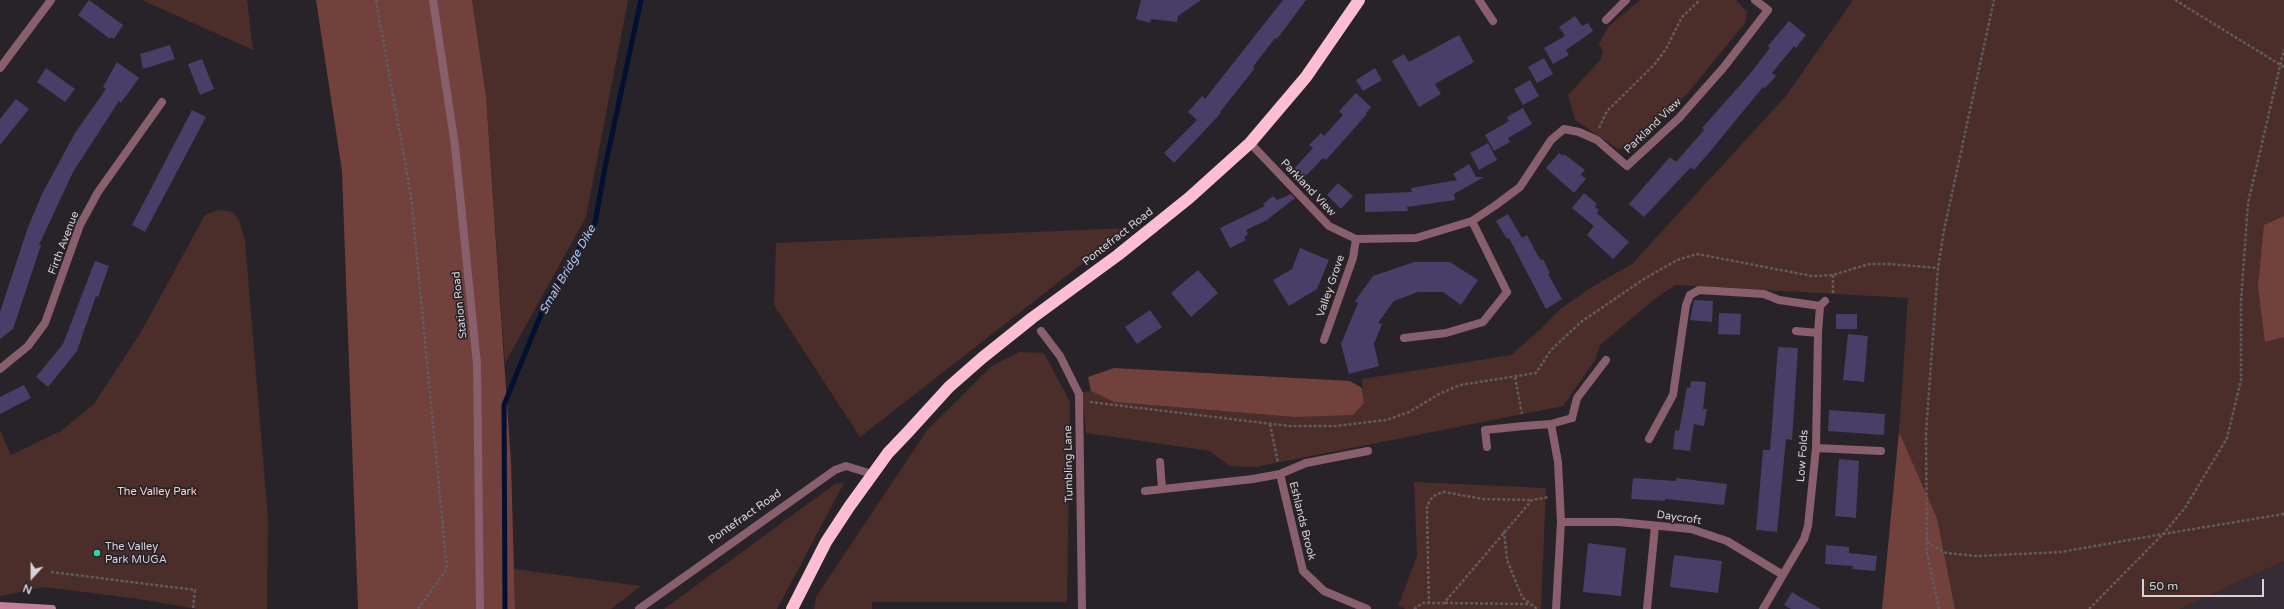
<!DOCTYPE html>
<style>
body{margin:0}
#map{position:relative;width:2284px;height:609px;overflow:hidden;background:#282328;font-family:"Varela Round",sans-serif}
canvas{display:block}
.north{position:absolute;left:12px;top:557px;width:40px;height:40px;-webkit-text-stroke:3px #282328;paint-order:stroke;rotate:201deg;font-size:11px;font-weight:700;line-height:16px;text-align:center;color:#d6d2d6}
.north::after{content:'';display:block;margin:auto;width:14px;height:18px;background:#d6d2d6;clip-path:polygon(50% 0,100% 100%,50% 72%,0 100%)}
.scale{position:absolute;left:2142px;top:579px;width:122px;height:18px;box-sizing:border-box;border:2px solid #d6d2d6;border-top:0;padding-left:5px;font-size:12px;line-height:14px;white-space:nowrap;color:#d6d2d6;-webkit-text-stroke:3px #282328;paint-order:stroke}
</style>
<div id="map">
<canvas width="2284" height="609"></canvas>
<div class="north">N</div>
<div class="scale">50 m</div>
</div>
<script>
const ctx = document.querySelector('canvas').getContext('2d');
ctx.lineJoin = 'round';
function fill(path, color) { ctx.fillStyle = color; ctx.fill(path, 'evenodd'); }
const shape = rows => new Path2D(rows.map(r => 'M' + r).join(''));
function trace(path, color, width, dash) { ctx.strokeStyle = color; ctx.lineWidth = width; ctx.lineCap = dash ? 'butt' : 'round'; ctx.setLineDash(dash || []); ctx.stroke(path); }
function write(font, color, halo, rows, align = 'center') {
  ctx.font = font + ' "Varela Round",sans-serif'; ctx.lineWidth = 3.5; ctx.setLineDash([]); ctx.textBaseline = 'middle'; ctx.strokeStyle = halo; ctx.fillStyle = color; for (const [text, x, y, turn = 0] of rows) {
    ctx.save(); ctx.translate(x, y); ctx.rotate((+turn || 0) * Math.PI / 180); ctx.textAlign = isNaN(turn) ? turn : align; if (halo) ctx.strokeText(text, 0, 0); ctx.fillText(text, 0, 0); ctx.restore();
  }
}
fill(shape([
 [2284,561,2284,609,2180,609]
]), '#352c35');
fill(shape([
 [142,0,247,0,253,50],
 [472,0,628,0,586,217,505,363,486,96],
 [1640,0,1736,0,1747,12,1745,23,1687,94,1631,149,1618,149,1575,120,1568,95,1601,59,1603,52,1599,44,1608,27],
 [1853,0,2284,0,2284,561,2180,609,1955,609,1937,518,1899,432,1908,298,1675,285,1656,298,1600,345,1595,360,1563,406,1256,467,1229,466,1210,451,1086,433,1082,392,1091,391,1114,402,1294,417,1364,403,1362,379,1511,355,1540,330,1559,310,1590,288,1632,264,1786,96],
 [218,210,233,212,239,220,245,241,268,519,267,609,197,609,146,600,44,587,0,596,0,430,11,455,61,431,94,404,141,332,205,215],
 [1128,228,860,437,774,305,776,243],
 [1019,352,1044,353,1070,402,1067,602,872,602,872,609,814,609,816,597,928,429,992,366],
 [1414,482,1546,488,1541,609,1406,609,1398,606,1417,556],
 [844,483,777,609,664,609,835,484],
 [514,569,641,586,611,609,515,609]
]), '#4b2e2a');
fill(shape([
 [316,0,472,0,486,96,511,462,515,609,358,609,342,171],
 [2284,216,2284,337,2265,342,2258,287,2264,225],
 [1114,368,1350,381,1362,388,1364,403,1353,415,1294,417,1114,402,1091,391,1088,377],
 [1899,432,1937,518,1955,609,1882,609]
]), '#72413b');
trace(shape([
 [505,609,504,405,546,302,595,223,605,167,641,0]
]), '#041032', 5);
fill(shape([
 [89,0,123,25,114,39,111,37,110,39,78,15],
 [1141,0,1201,0,1178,16,1177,22,1151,19,1150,23,1136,19],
 [1283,0,1306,0,1277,39,1275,38,1253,67,1255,68,1220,112,1221,113,1174,163,1164,153,1197,120,1188,112,1202,96,1205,99],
 [1575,16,1582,26,1588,23,1593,31,1566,50,1569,55,1553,64,1544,48,1565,36,1559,27],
 [1789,21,1806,35,1796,48,1794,46,1772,73,1776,76,1765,88,1763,87,1708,154,1694,170,1691,167,1644,217,1629,204,1670,157,1676,162,1704,130,1702,128,1749,75,1770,48,1768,46],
 [1459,35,1474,62,1435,84,1441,94,1419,107,1392,61,1404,54,1409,62],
 [170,45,175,59,143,69,140,54],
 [1544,58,1553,74,1537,83,1528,67],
 [202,59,214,89,200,95,188,64],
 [117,62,139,78,121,103,119,101,73,172,39,245,41,245,13,329,0,339,0,312,28,227,42,194,75,133,106,89,103,87],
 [46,68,75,89,65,102,37,82],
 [1375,68,1382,80,1363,91,1356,80],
 [1530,80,1539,96,1523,105,1514,89],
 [1356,93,1371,107,1366,113,1367,114,1326,160,1323,158,1301,181,1291,172,1313,148,1309,145,1321,133,1324,136,1343,115,1339,111],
 [16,99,29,109,0,145,0,119],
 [1523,108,1532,124,1508,138,1510,142,1494,151,1485,135,1509,121,1507,117],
 [192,110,206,117,145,232,132,225],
 [1488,143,1497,160,1479,170,1470,153],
 [1559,153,1563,156,1564,154,1585,170,1581,175,1586,179,1574,193,1546,168],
 [1469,164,1476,177,1484,177,1454,194,1455,200,1407,207,1408,211,1365,212,1365,194,1412,192,1411,188,1457,180,1453,174],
 [1338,183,1353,196,1341,209,1327,195],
 [1584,193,1597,204,1595,207,1599,210,1597,213,1629,242,1613,259,1587,235,1594,226,1572,208],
 [1291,194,1295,198,1267,220,1246,230,1248,234,1244,237,1246,240,1230,248,1220,228,1265,206,1263,204,1273,196,1277,200],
 [1508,214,1522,238,1527,235,1537,254,1541,260,1543,259,1550,273,1548,274,1562,299,1546,309,1509,238,1507,239,1496,221],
 [1300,248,1329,260,1317,289,1289,306,1273,280,1292,269],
 [95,261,109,266,98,297,96,296,77,351,48,387,36,377,63,344],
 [1414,262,1450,262,1478,280,1461,305,1443,292,1418,292,1394,301,1378,323,1382,324,1374,344,1379,366,1349,374,1341,344,1358,303,1355,301,1373,276],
 [1198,270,1218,293,1191,317,1171,293],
 [1694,300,1713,301,1712,322,1690,320],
 [1150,310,1162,327,1137,344,1125,327],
 [1719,313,1741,314,1740,335,1718,334],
 [1836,314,1857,314,1857,329,1836,329],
 [1848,334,1868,336,1864,382,1843,380],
 [1778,347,1798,348,1792,440,1786,439,1777,532,1756,530,1763,450,1770,450],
 [1691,381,1706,382,1703,409,1707,409,1704,426,1694,424,1690,451,1673,449,1675,430,1679,431,1687,387,1690,388],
 [24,385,31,398,0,414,0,397],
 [1829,410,1885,414,1884,435,1828,431],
 [1839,459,1859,461,1856,518,1835,516],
 [1633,478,1676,481,1676,478,1727,484,1724,505,1665,499,1665,501,1631,499],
 [1588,543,1626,548,1621,596,1583,592],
 [1826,545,1849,547,1849,553,1877,556,1875,571,1852,569,1853,566,1825,564],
 [1674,555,1722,561,1718,593,1670,587],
 [1792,592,1800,597,1821,609,1791,609,1784,605]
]), '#483e67');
trace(shape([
 [376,0,411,196,447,569,418,609],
 [2175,0,2284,67],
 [1599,128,1607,111,1654,65,1666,49,1682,17,1700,0],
 [1833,293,1833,275],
 [1515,377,1522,414],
 [1090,402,1289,426,1336,426,1386,420,1409,412,1441,393,1460,385,1536,373,1551,350,1581,322,1644,279,1677,260,1697,254,1812,276,1833,275,1869,264,1890,264,1938,268],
 [1270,424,1278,463],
 [1504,531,1507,560,1522,597,1537,609],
 [1927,542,1946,553,1977,556,2061,552,2163,534,2185,508,2227,438,2241,380,2241,301,2248,203,2284,49],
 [51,572,195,590,193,609],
 [1445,603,1528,604],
 [1429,604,1427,516,1427,506,1431,499,1437,494,1444,492,1483,499,1532,500],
 [1414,609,1423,603,1444,603,1532,500,1549,497],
 [1939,609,1927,554,1926,432,1938,268,1944,230,1994,0],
 [2089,609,2163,534,2284,514]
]), '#605c60', 2.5, [3, 2]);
trace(shape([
 [433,0,455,146,477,364,480,609],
 [1479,0,1493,21],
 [1404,338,1446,333,1483,322,1507,292],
 [1572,418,1577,398,1606,360],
 [1649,439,1673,395,1686,305,1690,295,1699,290,1764,294,1779,300,1820,306],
 [1487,447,1485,430,1524,426],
 [1816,448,1881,451],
 [1160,462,1162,488],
 [1306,463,1368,451],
 [1145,491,1253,479],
 [1647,609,1655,526]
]), '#895f6d', 8);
trace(shape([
 [1606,20,1626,0],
 [0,68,51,0],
 [1250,143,1329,226,1356,239,1416,238,1472,221,1496,205,1520,187,1551,140,1564,129,1579,132,1597,140,1627,166,1679,118,1724,67,1768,10,1755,0],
 [1472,221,1507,292],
 [1041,331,1060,356,1079,394,1082,609],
 [1796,331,1818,333],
 [1324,340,1353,258,1356,239],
 [0,369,28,346,45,323,80,225,98,192,162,102],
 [1551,424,1558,462,1561,522,1556,609],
 [1524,426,1551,424,1572,418],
 [1280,474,1303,571,1324,591,1367,609],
 [1253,479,1280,474,1306,463],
 [1561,522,1619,522,1691,529,1727,541,1783,575],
 [639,609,835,470,846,466,872,474],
 [1763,609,1804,539,1808,526,1816,448,1818,333,1820,306,1825,301]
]), '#895f6d', 8);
trace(shape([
 [0,606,52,609]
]), '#c27f97', 8);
trace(shape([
 [792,609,826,542,849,507,888,453,908,432,949,387,982,358,1032,318,1118,255,1189,198,1250,143,1306,77,1359,0]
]), '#fdbed3', 12);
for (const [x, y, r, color] of [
 [97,553,4,"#32d4a9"]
]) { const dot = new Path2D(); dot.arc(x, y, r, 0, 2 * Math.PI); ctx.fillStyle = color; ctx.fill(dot); trace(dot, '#282328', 1.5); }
write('11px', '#d6d2d6', '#282328', [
 ["Parkland View",1653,126,-44],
 ["Parkland View",1308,188,46],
 ["Pontefract Road",1118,237,-38],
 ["Firth Avenue",64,243,-69],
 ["Valley Grove",1331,286,-71],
 ["Station Road",460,305,-96],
 ["Low Folds",1803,456,-86],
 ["Tumbling Lane",1069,464,-91],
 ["Pontefract Road",745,517,-35],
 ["Daycroft",1679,518,8],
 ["Eshlands Brook",1302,521,76]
]);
write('11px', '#ffcbc4', '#282328', [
 ["The Valley Park",157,492]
]);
write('11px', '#d6d2d6', '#282328', [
 ["The Valley",105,547],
 ["Park MUGA",105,560]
], 'left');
write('italic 12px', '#a9c4f7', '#282328', [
 ["Small Bridge Dike",568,270,-60]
]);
</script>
